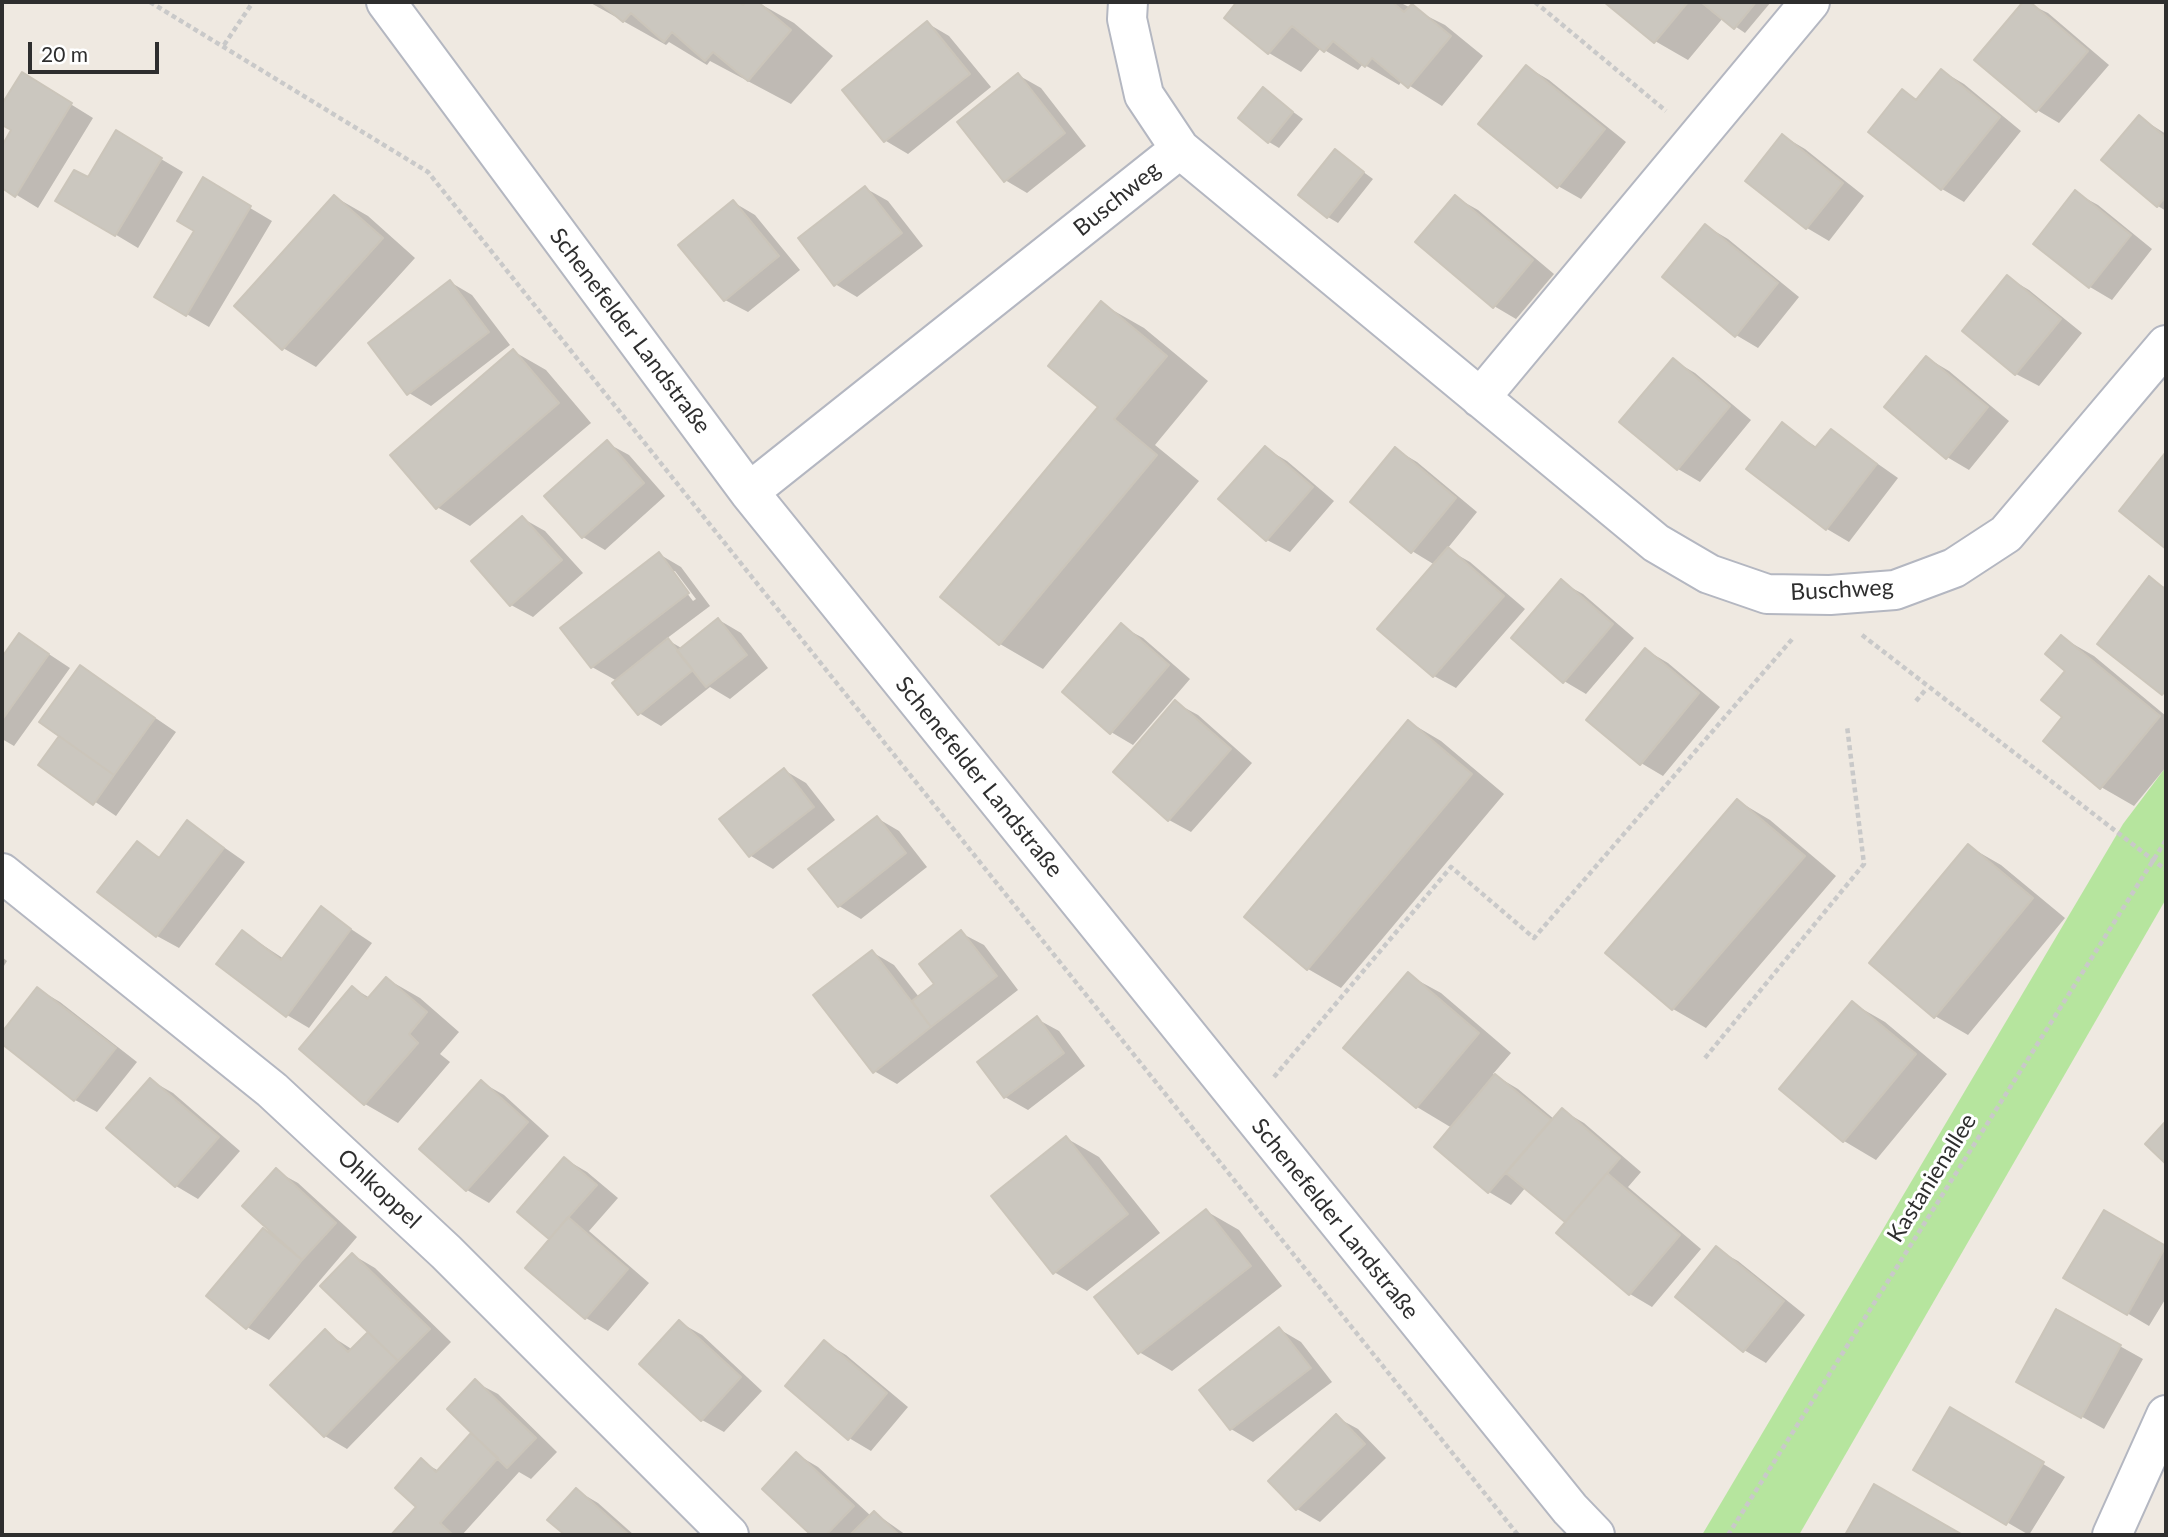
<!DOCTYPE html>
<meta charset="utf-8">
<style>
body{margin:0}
#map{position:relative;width:2168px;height:1537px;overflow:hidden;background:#efe9e1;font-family:Lato,sans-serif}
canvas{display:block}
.frame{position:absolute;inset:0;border:4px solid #2e2e2e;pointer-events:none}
.scale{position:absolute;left:28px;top:42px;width:131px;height:32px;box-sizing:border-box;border:4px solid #2e2e2e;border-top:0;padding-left:9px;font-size:21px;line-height:24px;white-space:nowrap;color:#2e2e2e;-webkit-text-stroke:5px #fff;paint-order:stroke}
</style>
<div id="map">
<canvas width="2168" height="1537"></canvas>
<div class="frame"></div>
<div class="scale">20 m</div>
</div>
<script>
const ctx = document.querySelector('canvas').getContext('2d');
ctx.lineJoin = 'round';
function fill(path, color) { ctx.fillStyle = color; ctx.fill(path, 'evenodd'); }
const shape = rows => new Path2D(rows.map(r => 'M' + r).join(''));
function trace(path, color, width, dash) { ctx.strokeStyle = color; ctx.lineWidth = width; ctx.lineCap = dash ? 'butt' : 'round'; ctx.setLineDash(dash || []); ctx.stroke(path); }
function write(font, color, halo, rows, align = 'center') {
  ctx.font = font + ' Lato,sans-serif'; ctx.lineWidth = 6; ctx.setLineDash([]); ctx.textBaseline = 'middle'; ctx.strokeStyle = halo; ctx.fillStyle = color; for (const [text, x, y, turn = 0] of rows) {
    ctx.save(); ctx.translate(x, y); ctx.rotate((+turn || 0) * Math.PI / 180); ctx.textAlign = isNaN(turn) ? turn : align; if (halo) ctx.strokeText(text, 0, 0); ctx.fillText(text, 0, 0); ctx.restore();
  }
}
fill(shape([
 [2166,767,2166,899,1799,1535,1702,1535,2123,824]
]), '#b6e59e');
fill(shape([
 [589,2,757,2,794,23,833,56,791,104,710,61,707,65,669,42,666,45],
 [1235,2,1399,2,1445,25,1483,56,1442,106,1402,81,1399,85,1363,64,1358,70,1321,48,1301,72,1269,53],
 [1607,2,1771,2,1745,33,1723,18,1688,60,1655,41],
 [2025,2,2048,13,2109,65,2059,123,2037,110,1977,59],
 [927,23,949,36,991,87,908,154,886,141,845,90],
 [1527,67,1549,80,1626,142,1581,199,1558,186],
 [1942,71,1964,84,2021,131,1964,202,1942,189,1871,131,1903,91,1918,100],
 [22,74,93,118,38,208,2,186,2,150,14,130,2,122,2,107],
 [1018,75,1041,88,1086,146,1027,193,1005,180],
 [1263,90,1303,119,1279,148,1269,142],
 [2139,117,2166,134,2166,211,2158,206],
 [117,133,183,172,138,248,58,200,88,180],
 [1783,136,1805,149,1864,196,1829,241,1807,228],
 [1336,152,1373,179,1338,223,1328,217],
 [203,180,272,221,209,327,157,297,196,231],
 [865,188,888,201,923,246,857,297,835,284],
 [2076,193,2098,205,2152,249,2112,300,2090,287],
 [335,197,368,216,415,258,316,367,283,348],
 [1455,197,1478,210,1554,274,1516,319,1494,306],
 [733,202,755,215,800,270,748,312,725,300],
 [1706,226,1728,239,1799,297,1758,348,1736,335],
 [2007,277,2029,290,2082,333,2039,386,2016,374,1964,331],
 [450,282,472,295,510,345,431,406,409,393],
 [1102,304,1144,328,1208,381,1155,445,1199,481,1043,669,1000,644,943,596,1100,407],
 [513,351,546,370,591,423,470,526,437,507],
 [1927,358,1949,371,2009,421,1969,470,1947,457],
 [1673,360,1695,373,1751,420,1700,482,1678,469],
 [1782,425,1818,448,1831,431,1898,478,1849,542,1827,529,1749,469],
 [607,443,629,455,665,496,605,550,583,537],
 [1265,448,1287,461,1334,501,1290,552,1267,540,1220,499],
 [1395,449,1417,462,1477,512,1447,549,1470,562,1525,609,1456,688,1434,676,1435,565,1412,551],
 [522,518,545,531,583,573,533,617,511,605],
 [659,554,681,567,710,606,666,639,683,649,719,620,741,633,768,668,730,699,710,687,661,726,639,713,617,681,592,667],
 [670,571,675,571,696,599,693,601],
 [2150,579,2166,588,2166,695,2099,643],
 [1561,582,1583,594,1634,638,1586,694,1564,681],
 [1121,626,1143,638,1190,679,1133,745,1111,732],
 [20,635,70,668,14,746,2,739,2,660],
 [2061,637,2094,656,2166,716,2166,767,2134,806,2101,787,2065,717,2068,671],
 [1646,650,1668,663,1720,707,1663,776,1641,763],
 [81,667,176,732,116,816,41,765,61,736],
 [1176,703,1198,715,1252,763,1191,832,1169,820],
 [1409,722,1441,741,1504,794,1341,988,1308,969,1247,917],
 [784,770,806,783,835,820,773,869,751,856,722,819],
 [1738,801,1770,820,1836,876,1706,1028,1673,1009,1608,953],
 [877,818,899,831,927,867,861,919,839,906],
 [188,822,245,862,179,948,157,936,137,843,161,858],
 [1968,846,2001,865,2065,918,1968,1035,1935,1016],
 [321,909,372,943,309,1028,287,1015,243,932,284,959],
 [961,933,984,945,1018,990,897,1084,874,1071,872,952,894,965,919,997,937,984],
 [2,957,7,961,2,969],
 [1408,975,1441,993,1511,1053,1493,1074,1518,1089,1554,1119,1562,1110,1584,1123,1641,1172,1628,1187,1701,1249,1652,1307,1630,1294,1558,1233,1567,1222,1526,1187,1511,1205,1489,1192,1436,1147,1452,1128,1417,1107],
 [387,979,420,998,459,1032,440,1054,450,1062,398,1123,365,1104,353,988,370,998],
 [38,989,60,1002,137,1062,97,1112,75,1100,2,1042,2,1035],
 [1852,1003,1885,1022,1947,1074,1876,1160,1844,1141],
 [1037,1019,1059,1031,1085,1066,1028,1110,1005,1097,979,1063],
 [150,1080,173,1093,240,1151,198,1199,176,1186],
 [481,1082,504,1095,549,1136,489,1203,467,1190],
 [1066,1138,1099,1157,1160,1233,1087,1291,1054,1272],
 [565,1159,587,1172,618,1198,589,1231,649,1283,608,1331,586,1318,528,1268,552,1239,520,1212],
 [276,1171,298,1183,357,1237,269,1340,247,1327,263,1230,280,1238],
 [1206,1211,1239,1230,1282,1286,1172,1371,1139,1352],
 [2105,1212,2166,1248,2166,1298,2149,1326,2066,1277],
 [1716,1249,1738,1261,1805,1315,1766,1363,1744,1350],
 [353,1255,375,1268,451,1342,347,1449,325,1436,273,1385,325,1332,353,1350,370,1332],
 [2057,1311,2143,1359,2104,1429,2018,1381],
 [679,1322,702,1335,762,1391,724,1432,702,1420,641,1364],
 [1279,1329,1301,1342,1332,1382,1253,1442,1231,1429],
 [824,1342,846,1355,908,1407,871,1451,849,1438],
 [475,1382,498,1394,557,1452,531,1479,519,1472,462,1535,394,1535,419,1507,421,1461,439,1471,474,1433],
 [1951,1409,2065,1477,2029,1535,1915,1469],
 [1336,1417,1358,1429,1386,1458,1320,1522,1297,1509,1270,1481],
 [796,1454,818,1467,871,1516,875,1513,906,1535,813,1535,764,1489],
 [1875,1487,1960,1535,1847,1535],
 [576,1490,598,1503,634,1535,567,1535,550,1520]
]), '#0003');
const building = shape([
 [599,2,739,2,743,5,746,2,758,2,791,30,748,81,713,52,705,61,672,32,664,42,631,13,623,22,599,2],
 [1232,2,1392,2,1404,12,1412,4,1451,36,1408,88,1372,58,1365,67,1333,41,1324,52,1292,26,1268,54,1224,18,1235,4,1232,2],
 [1604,2,1688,2,1654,43,1604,2],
 [1701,2,1756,2,1734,29,1701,2],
 [2023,2,2030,2,2088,51,2036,112,1974,60,2023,2],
 [927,21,970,74,884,142,842,90,927,21],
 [1526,65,1605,129,1557,188,1478,124,1526,65],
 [1941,69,2000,117,1941,190,1868,132,1902,89,1916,100,1941,69],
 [22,72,72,103,15,197,2,188,2,146,11,130,2,125,2,104,22,72],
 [1018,73,1065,133,1004,182,957,122,1018,73],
 [1263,87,1293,112,1268,143,1238,118,1263,87],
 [2139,115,2166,138,2166,196,2157,207,2101,160,2139,115],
 [116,130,162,158,115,236,55,201,74,170,88,177,116,130],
 [1782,134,1843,183,1806,229,1745,181,1782,134],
 [1335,149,1364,172,1327,218,1298,195,1335,149],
 [203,177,251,206,186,316,154,297,194,231,177,221,203,177],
 [865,186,902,233,834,286,798,238,865,186],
 [2075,190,2131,235,2089,288,2033,244,2075,190],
 [334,195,383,238,282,350,234,306,334,195],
 [1455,195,1533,260,1493,308,1415,242,1455,195],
 [733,200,779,256,724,301,678,245,733,200],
 [1705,224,1778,283,1735,337,1662,277,1705,224],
 [2007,275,2061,319,2015,375,1962,331,2007,275],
 [450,280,489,332,407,395,368,343,450,280],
 [1101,301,1167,356,1114,419,1157,455,999,645,940,597,1098,407,1048,366,1101,301],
 [513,349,559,403,436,509,390,455,513,349],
 [1926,356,1988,407,1946,459,1884,407,1926,356],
 [1673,358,1730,406,1677,470,1619,422,1673,358],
 [1782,422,1815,448,1831,429,1877,464,1826,530,1746,469,1782,422],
 [607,440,644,483,582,538,544,496,607,440],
 [1265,446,1313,487,1266,541,1218,499,1265,446],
 [1395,447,1456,498,1411,553,1350,502,1395,447],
 [2165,453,2166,455,2166,549,2119,511,2165,453],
 [522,516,562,560,510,606,471,561,522,516],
 [1448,547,1504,596,1433,677,1377,629,1448,547],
 [659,552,689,593,591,668,560,628,659,552],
 [2149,576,2166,590,2166,690,2162,695,2097,644,2149,576],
 [1561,579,1613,624,1563,683,1511,638,1561,579],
 [718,618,747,655,706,687,677,651,718,618],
 [1121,623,1169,665,1110,734,1062,692,1121,623],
 [19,633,49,654,2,720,2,657,19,633],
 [2061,635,2160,716,2100,789,2043,741,2062,717,2041,700,2065,671,2045,654,2061,635],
 [668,638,693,670,638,715,612,683,668,638],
 [1645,648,1699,693,1640,765,1586,720,1645,648],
 [80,665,155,718,114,775,39,722,80,665],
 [1175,700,1231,749,1168,821,1113,772,1175,700],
 [1408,720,1472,774,1307,970,1244,917,1408,720],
 [59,736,114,775,93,805,38,765,59,736],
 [784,768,814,807,749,857,719,819,784,768],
 [1737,799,1805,856,1672,1010,1605,953,1737,799],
 [877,816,906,853,838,907,808,869,877,816],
 [187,820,224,848,156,937,97,892,137,841,159,858,187,820],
 [1968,844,2033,898,1934,1018,1869,963,1968,844],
 [321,906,351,929,286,1017,216,964,242,930,281,960,321,906],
 [961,930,997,976,931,1027,912,1001,934,984,919,964,961,930],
 [872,950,931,1027,873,1073,813,995,872,950],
 [1408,972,1479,1033,1416,1108,1343,1048,1408,972],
 [386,977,427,1012,409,1034,418,1043,364,1105,299,1049,352,986,367,999,386,977],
 [37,987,116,1048,74,1101,2,1044,2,1032,37,987],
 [1852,1001,1916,1054,1843,1142,1779,1089,1852,1001],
 [1037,1016,1064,1053,1004,1098,977,1062,1037,1016],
 [1495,1074,1551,1120,1488,1193,1434,1147,1495,1074],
 [150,1078,219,1137,175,1187,106,1128,150,1078],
 [481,1080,528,1122,466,1191,419,1149,481,1080],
 [1562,1108,1620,1158,1565,1222,1506,1173,1562,1108],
 [2166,1121,2166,1164,2145,1144,2166,1121],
 [1066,1136,1128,1214,1053,1274,991,1196,1066,1136],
 [564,1157,597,1185,549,1239,517,1212,564,1157],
 [276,1168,336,1223,302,1260,242,1206,276,1168],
 [1607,1173,1680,1235,1629,1295,1556,1233,1607,1173],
 [1206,1209,1251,1266,1138,1354,1094,1297,1206,1209],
 [2104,1210,2166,1246,2127,1315,2063,1278,2104,1210],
 [568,1217,628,1269,585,1319,525,1268,568,1217],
 [263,1228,302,1260,246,1329,206,1296,263,1228],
 [1716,1246,1784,1301,1743,1352,1675,1297,1716,1246],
 [352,1253,430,1329,398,1361,320,1286,352,1253],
 [2056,1309,2121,1345,2081,1418,2016,1382,2056,1309],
 [679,1320,741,1377,701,1421,639,1364,679,1320],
 [1279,1327,1311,1368,1230,1430,1199,1390,1279,1327],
 [325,1329,348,1352,368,1332,398,1361,324,1437,270,1385,325,1329],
 [824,1340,887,1393,848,1440,785,1386,824,1340],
 [475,1379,536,1438,507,1468,447,1409,475,1379],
 [1950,1407,2044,1462,2006,1525,1913,1470,1950,1407],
 [1336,1414,1365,1444,1296,1510,1268,1481,1336,1414],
 [471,1433,498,1458,440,1523,453,1535,391,1535,416,1507,395,1488,421,1458,436,1472,471,1433],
 [796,1452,854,1506,826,1535,811,1535,762,1489,796,1452],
 [1874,1484,1963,1535,1845,1535,1874,1484],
 [576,1488,629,1535,565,1535,547,1520,576,1488],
 [874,1511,899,1535,850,1535,874,1511]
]);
fill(building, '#cbc7bf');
trace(building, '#cbc5ba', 2);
const minor = shape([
 [386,2,749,492,1570,1509,1595,1535],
 [1128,2,1127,19,1144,95,1180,149],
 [1480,398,1810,2],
 [749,492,1180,149,1656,543,1709,574,1767,594,1830,595,1895,590,1954,568,2006,534,2166,345],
 [2,873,272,1090,446,1252,729,1535],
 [2112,1535,2166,1415]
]);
trace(minor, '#b4b7c1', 42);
trace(shape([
 [150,2,428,172,1518,1535],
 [1535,2,1666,111],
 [224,45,253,2],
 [1862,635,2166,870],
 [1916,701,1927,688],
 [1705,1058,1864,864,1847,726],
 [1274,1077,1451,867,1534,938,1794,637],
 [1728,1535,2166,840]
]), '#c9c9c9', 4.5, [5, 3.5]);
trace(minor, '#fff', 38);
write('23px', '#2e2e2e', '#fff', [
 ["Buschweg",1117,199,-39],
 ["Schenefelder Landstraße",630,331,53],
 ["Buschweg",1842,590,-3],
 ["Schenefelder Landstraße",979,777,51],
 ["Kastanienallee",1932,1178,-58],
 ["Ohlkoppel",379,1189,43],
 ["Schenefelder Landstraße",1335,1219,51]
]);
</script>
